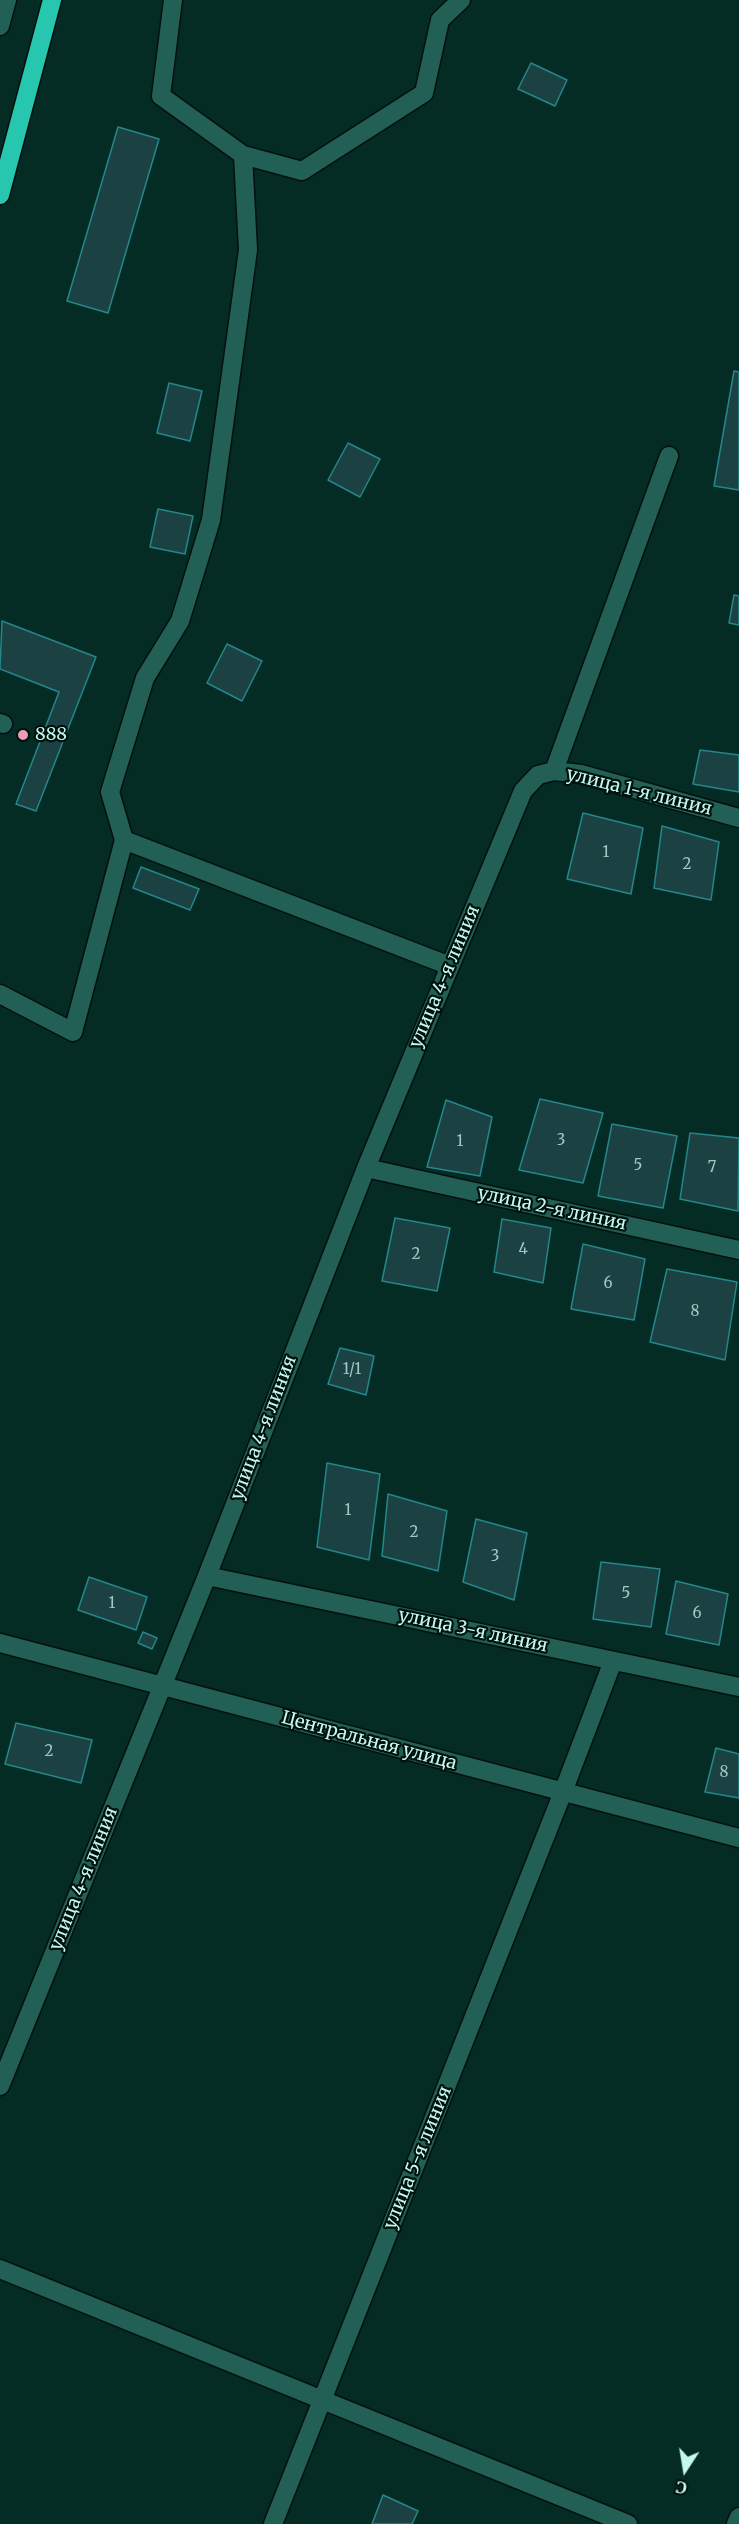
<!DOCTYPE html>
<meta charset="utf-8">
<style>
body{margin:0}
#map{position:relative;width:739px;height:2524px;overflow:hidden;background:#052b25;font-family:Merriweather,serif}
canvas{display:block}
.north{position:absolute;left:655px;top:2440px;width:60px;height:60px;-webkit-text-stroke:4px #00120e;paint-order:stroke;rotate:192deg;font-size:16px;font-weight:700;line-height:24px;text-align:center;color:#c6f9ee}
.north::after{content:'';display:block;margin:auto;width:21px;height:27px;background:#c6f9ee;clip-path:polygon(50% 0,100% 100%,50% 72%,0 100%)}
</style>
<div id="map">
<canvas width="739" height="2524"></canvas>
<div class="north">С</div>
</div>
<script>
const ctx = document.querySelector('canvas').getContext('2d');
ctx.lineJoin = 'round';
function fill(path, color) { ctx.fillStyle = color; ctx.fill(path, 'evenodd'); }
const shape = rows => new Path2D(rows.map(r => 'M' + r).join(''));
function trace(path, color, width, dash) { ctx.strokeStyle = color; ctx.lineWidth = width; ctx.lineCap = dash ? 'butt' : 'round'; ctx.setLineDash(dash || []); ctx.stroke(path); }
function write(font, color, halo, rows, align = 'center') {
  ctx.font = font + ' Merriweather,serif'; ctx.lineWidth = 4.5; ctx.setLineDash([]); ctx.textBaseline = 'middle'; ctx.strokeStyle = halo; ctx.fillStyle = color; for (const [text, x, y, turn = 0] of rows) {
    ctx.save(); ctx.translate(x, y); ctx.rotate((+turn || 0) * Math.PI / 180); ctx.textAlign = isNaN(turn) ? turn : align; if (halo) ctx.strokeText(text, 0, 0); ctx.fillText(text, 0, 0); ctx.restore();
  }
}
const building = shape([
 [531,63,567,80,555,106,518,89,531,63],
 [118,127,159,139,108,313,67,301,118,127],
 [734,371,739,372,739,490,714,486,734,371],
 [169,383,202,391,190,441,157,433,169,383],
 [348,443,380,459,360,497,328,480,348,443],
 [158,509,193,516,185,554,150,547,158,509],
 [734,595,739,596,739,625,729,623,734,595],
 [2,621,96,657,36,811,16,804,59,692,0,669,2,621],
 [227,644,262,661,242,701,207,683,227,644],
 [700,750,739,755,739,792,693,784,700,750],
 [583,813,643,828,631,894,567,879,583,813],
 [662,826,719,842,711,900,654,888,662,826],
 [141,867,199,889,190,910,133,888,141,867],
 [540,1099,603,1113,583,1183,519,1170,540,1099],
 [446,1100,492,1117,480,1176,427,1167,446,1100],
 [612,1124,677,1136,663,1208,598,1196,612,1124],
 [690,1133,739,1138,738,1211,680,1199,690,1133],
 [395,1218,450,1228,437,1291,382,1281,395,1218],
 [502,1219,551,1228,543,1283,494,1272,502,1219],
 [583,1244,645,1259,634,1320,571,1309,583,1244],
 [667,1269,737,1282,725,1360,650,1342,667,1269],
 [340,1348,374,1356,366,1395,328,1384,340,1348],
 [327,1463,380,1474,369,1560,317,1547,327,1463],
 [388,1494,447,1511,438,1571,382,1556,388,1494],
 [476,1519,527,1533,514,1600,463,1582,476,1519],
 [601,1562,660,1569,651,1627,593,1619,601,1562],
 [89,1577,147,1597,136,1630,78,1610,89,1577],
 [676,1581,728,1594,719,1645,666,1634,676,1581],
 [143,1632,157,1638,152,1649,138,1643,143,1632],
 [16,1723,92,1740,81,1783,5,1764,16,1723],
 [716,1748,739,1754,739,1798,705,1792,716,1748],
 [383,2495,418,2511,412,2524,372,2524,383,2495]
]);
fill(building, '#1b4143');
trace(building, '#24878b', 1.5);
const minor = shape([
 [173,0,161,96,243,155,302,171,424,93,440,20,461,0],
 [0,26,7,0],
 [243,155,248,250,211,520,180,621,145,678,110,792,124,840,450,966],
 [0,723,3,724],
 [554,771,669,456],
 [0,994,73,1032,124,840],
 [366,1168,739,1250],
 [207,1576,739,1687],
 [0,1643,739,1838],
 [0,2086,207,1576,366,1168,523,791,538,775,554,771,581,774,739,818],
 [0,2269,628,2524],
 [273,2524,563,1792,613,1661],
 [736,2524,739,2517]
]);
const highway = shape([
 [0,195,52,0]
]);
trace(minor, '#04110e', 21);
trace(highway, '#04110e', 21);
trace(minor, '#226055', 18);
trace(highway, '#27c6ae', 18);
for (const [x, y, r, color] of [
 [23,735,6,"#f09ab5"]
]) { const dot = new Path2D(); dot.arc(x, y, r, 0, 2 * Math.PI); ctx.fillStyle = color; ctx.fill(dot); trace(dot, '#00120e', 2); }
write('15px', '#9bcbc3', null, [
 ["1",606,853],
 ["2",687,865],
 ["3",561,1141],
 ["1",460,1142],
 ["5",638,1166],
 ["7",712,1168],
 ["4",523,1250],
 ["2",416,1255],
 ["6",608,1284],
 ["8",695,1312],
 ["1/1",352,1370],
 ["1",348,1511],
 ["2",414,1533],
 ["3",495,1557],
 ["5",626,1594],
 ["1",112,1604],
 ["6",697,1614],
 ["2",49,1752],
 ["8",724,1773]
]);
write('18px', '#c6f9ee', '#00120e', [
 ["888",35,735]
], 'left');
write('18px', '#c6f9ee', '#00120e', [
 ["улица 1-я линия",639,792,14],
 ["улица 4-я линия",445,977,-67],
 ["улица 2-я линия",552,1209,12],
 ["улица 4-я линия",264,1428,-69],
 ["улица 3-я линия",473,1631,12],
 ["Центральная улица",369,1741,15],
 ["улица 4-я линия",84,1879,-68],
 ["улица 5-я линия",418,2158,-68]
]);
</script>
